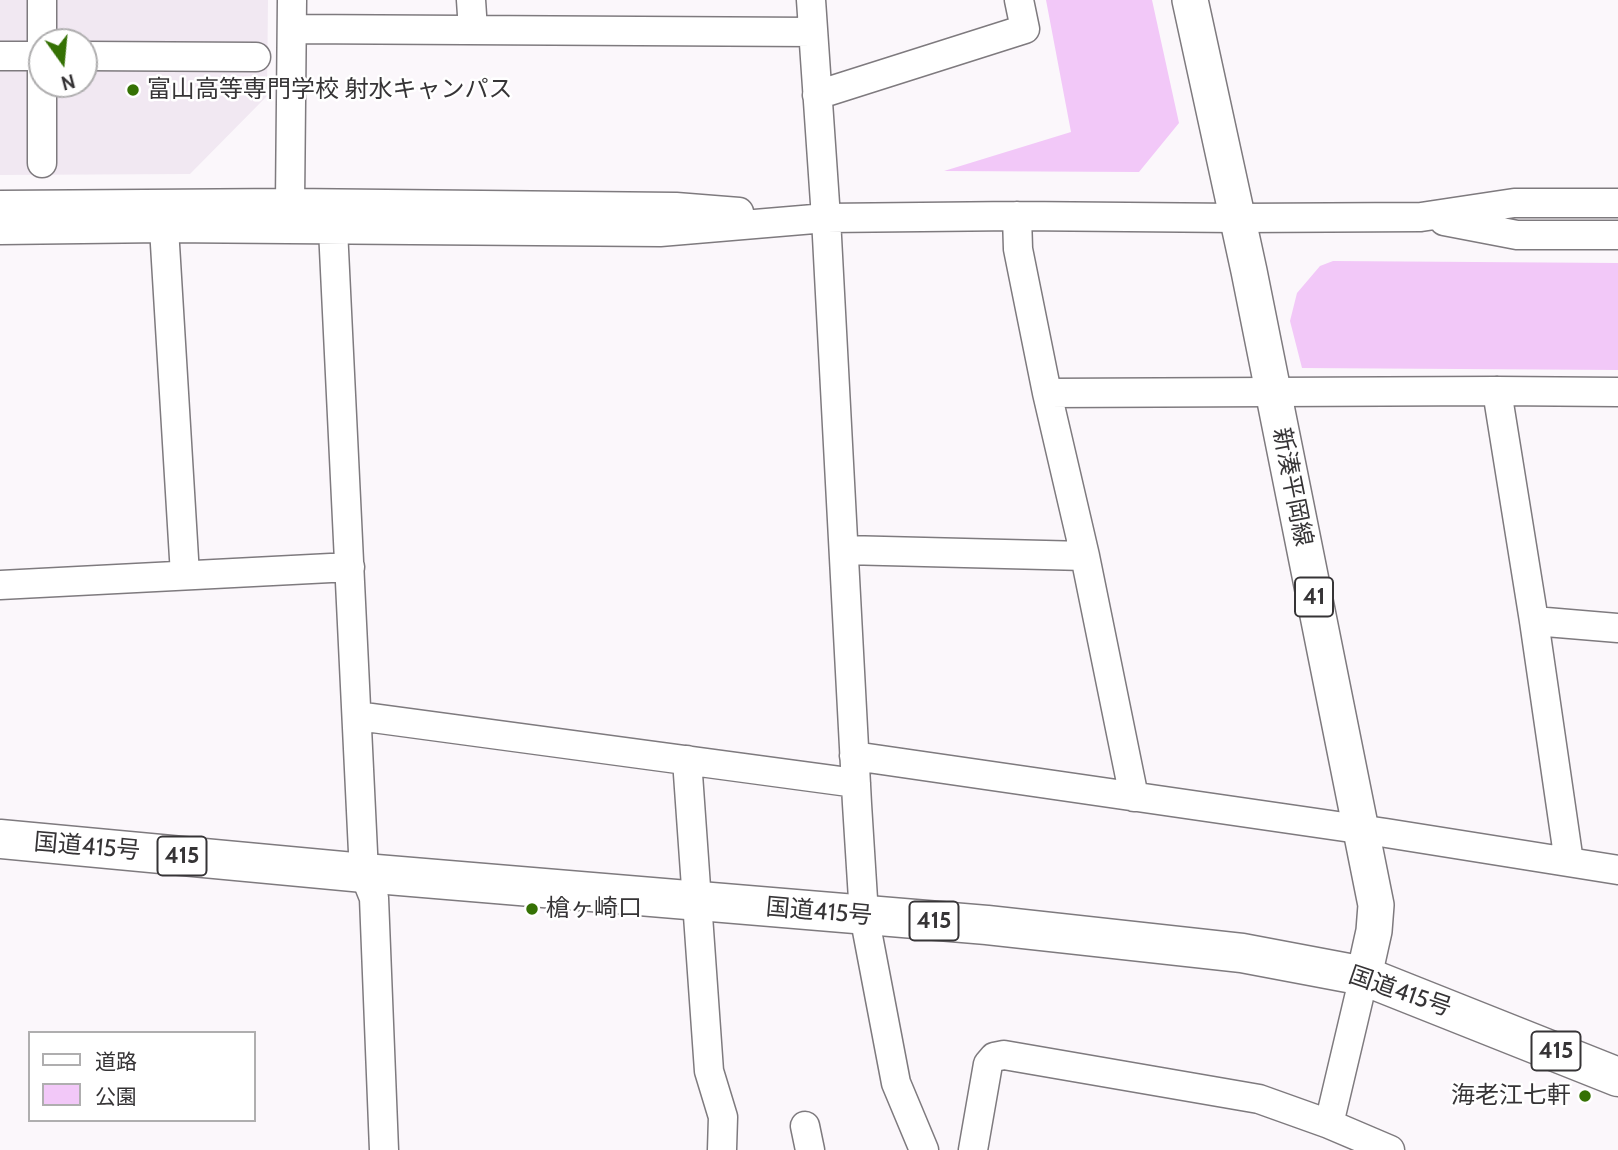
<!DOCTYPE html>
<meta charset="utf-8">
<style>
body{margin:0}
#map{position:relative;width:1618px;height:1150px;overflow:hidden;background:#fbf7fb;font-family:Cabin,"Noto Sans JP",sans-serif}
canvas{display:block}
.legend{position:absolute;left:28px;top:1031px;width:228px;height:91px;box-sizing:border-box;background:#fff;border:2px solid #afaeaf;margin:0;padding:9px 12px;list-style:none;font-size:21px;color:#363436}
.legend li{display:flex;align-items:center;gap:14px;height:35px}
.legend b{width:35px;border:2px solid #afaeaf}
.north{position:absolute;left:28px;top:28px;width:70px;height:70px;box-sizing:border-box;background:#fff;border:2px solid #afaeaf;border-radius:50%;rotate:165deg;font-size:19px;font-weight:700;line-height:28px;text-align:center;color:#363436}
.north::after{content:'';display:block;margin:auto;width:24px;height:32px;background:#357104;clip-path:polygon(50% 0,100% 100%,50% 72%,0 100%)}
</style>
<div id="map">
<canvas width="1618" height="1150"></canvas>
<ul class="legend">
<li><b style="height:9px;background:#fff"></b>道路</li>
<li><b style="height:19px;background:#f2c8f8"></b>公園</li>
</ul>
<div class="north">N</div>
</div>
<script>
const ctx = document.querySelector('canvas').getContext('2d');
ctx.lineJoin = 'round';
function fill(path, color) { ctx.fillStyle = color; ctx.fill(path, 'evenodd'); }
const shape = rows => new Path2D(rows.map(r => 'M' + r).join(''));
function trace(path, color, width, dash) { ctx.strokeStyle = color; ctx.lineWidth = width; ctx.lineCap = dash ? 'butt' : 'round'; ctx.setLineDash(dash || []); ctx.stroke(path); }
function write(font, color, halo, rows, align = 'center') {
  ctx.font = font + ' Cabin,"Noto Sans JP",sans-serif'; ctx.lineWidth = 5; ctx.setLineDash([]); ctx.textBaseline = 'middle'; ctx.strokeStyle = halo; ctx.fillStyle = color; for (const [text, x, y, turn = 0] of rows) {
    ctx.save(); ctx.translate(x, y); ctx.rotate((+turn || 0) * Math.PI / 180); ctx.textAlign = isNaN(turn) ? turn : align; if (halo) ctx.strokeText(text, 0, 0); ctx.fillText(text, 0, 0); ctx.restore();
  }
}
fill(shape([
 [0,0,268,0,267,96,190,174,0,175],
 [42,42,84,42,84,84,42,84]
]), '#f1e8f2');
fill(shape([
 [1046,0,1152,0,1179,123,1139,172,944,171,1071,132],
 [1333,261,1618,263,1618,370,1302,368,1290,321,1297,293,1320,266]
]), '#f2c8f8');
const minor = shape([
 [42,0,42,163],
 [471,0,473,30],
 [811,0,826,218,857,804,864,915,896,1083,924,1150],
 [292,29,813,32],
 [0,56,42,56],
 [84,56,256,57],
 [817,95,1025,29,1019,0],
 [290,203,292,0],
 [0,205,290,203,676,207,739,212],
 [1017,216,1018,249,1047,393,1085,556,1134,797],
 [1444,221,1517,235,1618,235],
 [164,228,185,575],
 [333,229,364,873,374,898,384,1150],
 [0,230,164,228,660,232,826,218,1017,216,1237,218,1421,217,1514,203,1618,203],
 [1497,391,1534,621,1569,862],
 [1047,393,1497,391,1618,392],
 [844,550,1085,556],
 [0,585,350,567],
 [1534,621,1618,628],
 [358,716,856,783],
 [854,756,1386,833,1618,870],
 [687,760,709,1071,723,1117,722,1150],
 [1329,1124,1390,1150],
 [805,1126,810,1150],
 [973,1150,988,1064,994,1057,1004,1055,1259,1099,1329,1124,1364,976]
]);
const major = shape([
 [1190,0,1249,271,1376,905,1374,931,1364,976]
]);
const highway = shape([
 [0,839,364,873,987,925,1242,953,1364,976,1618,1077]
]);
trace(minor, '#7e7a7e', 31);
trace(major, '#7e7a7e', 38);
trace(highway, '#7e7a7e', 41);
trace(minor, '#fff', 28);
trace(major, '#fff', 35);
trace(highway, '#fff', 38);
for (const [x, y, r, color] of [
 [133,90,7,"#357104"],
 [532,909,7,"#357104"],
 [1585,1096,7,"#357104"]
]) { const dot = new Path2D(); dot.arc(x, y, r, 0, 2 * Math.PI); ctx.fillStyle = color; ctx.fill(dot); trace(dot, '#fff', 2.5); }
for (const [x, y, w] of [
 [1314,597,38],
 [182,856,49],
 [934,921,49],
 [1556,1051,49]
]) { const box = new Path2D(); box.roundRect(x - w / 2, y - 19.5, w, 39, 5); ctx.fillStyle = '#fff'; ctx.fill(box); trace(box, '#363436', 2); }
write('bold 23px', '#363436', null, [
 ["41",1314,597],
 ["415",182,856],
 ["415",934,921],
 ["415",1556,1051]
]);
write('24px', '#363436', '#fff', [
 ["富山高等専門学校 射水キャンパス",147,90],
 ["槍ヶ崎口",546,909],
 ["海老江七軒",1571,1096,"right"]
], 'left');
write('24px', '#363436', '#fff', [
 ["新湊平岡線",1292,487,79],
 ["国道415号",87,847,5],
 ["国道415号",819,912,5],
 ["国道415号",1400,992,19]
]);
</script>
